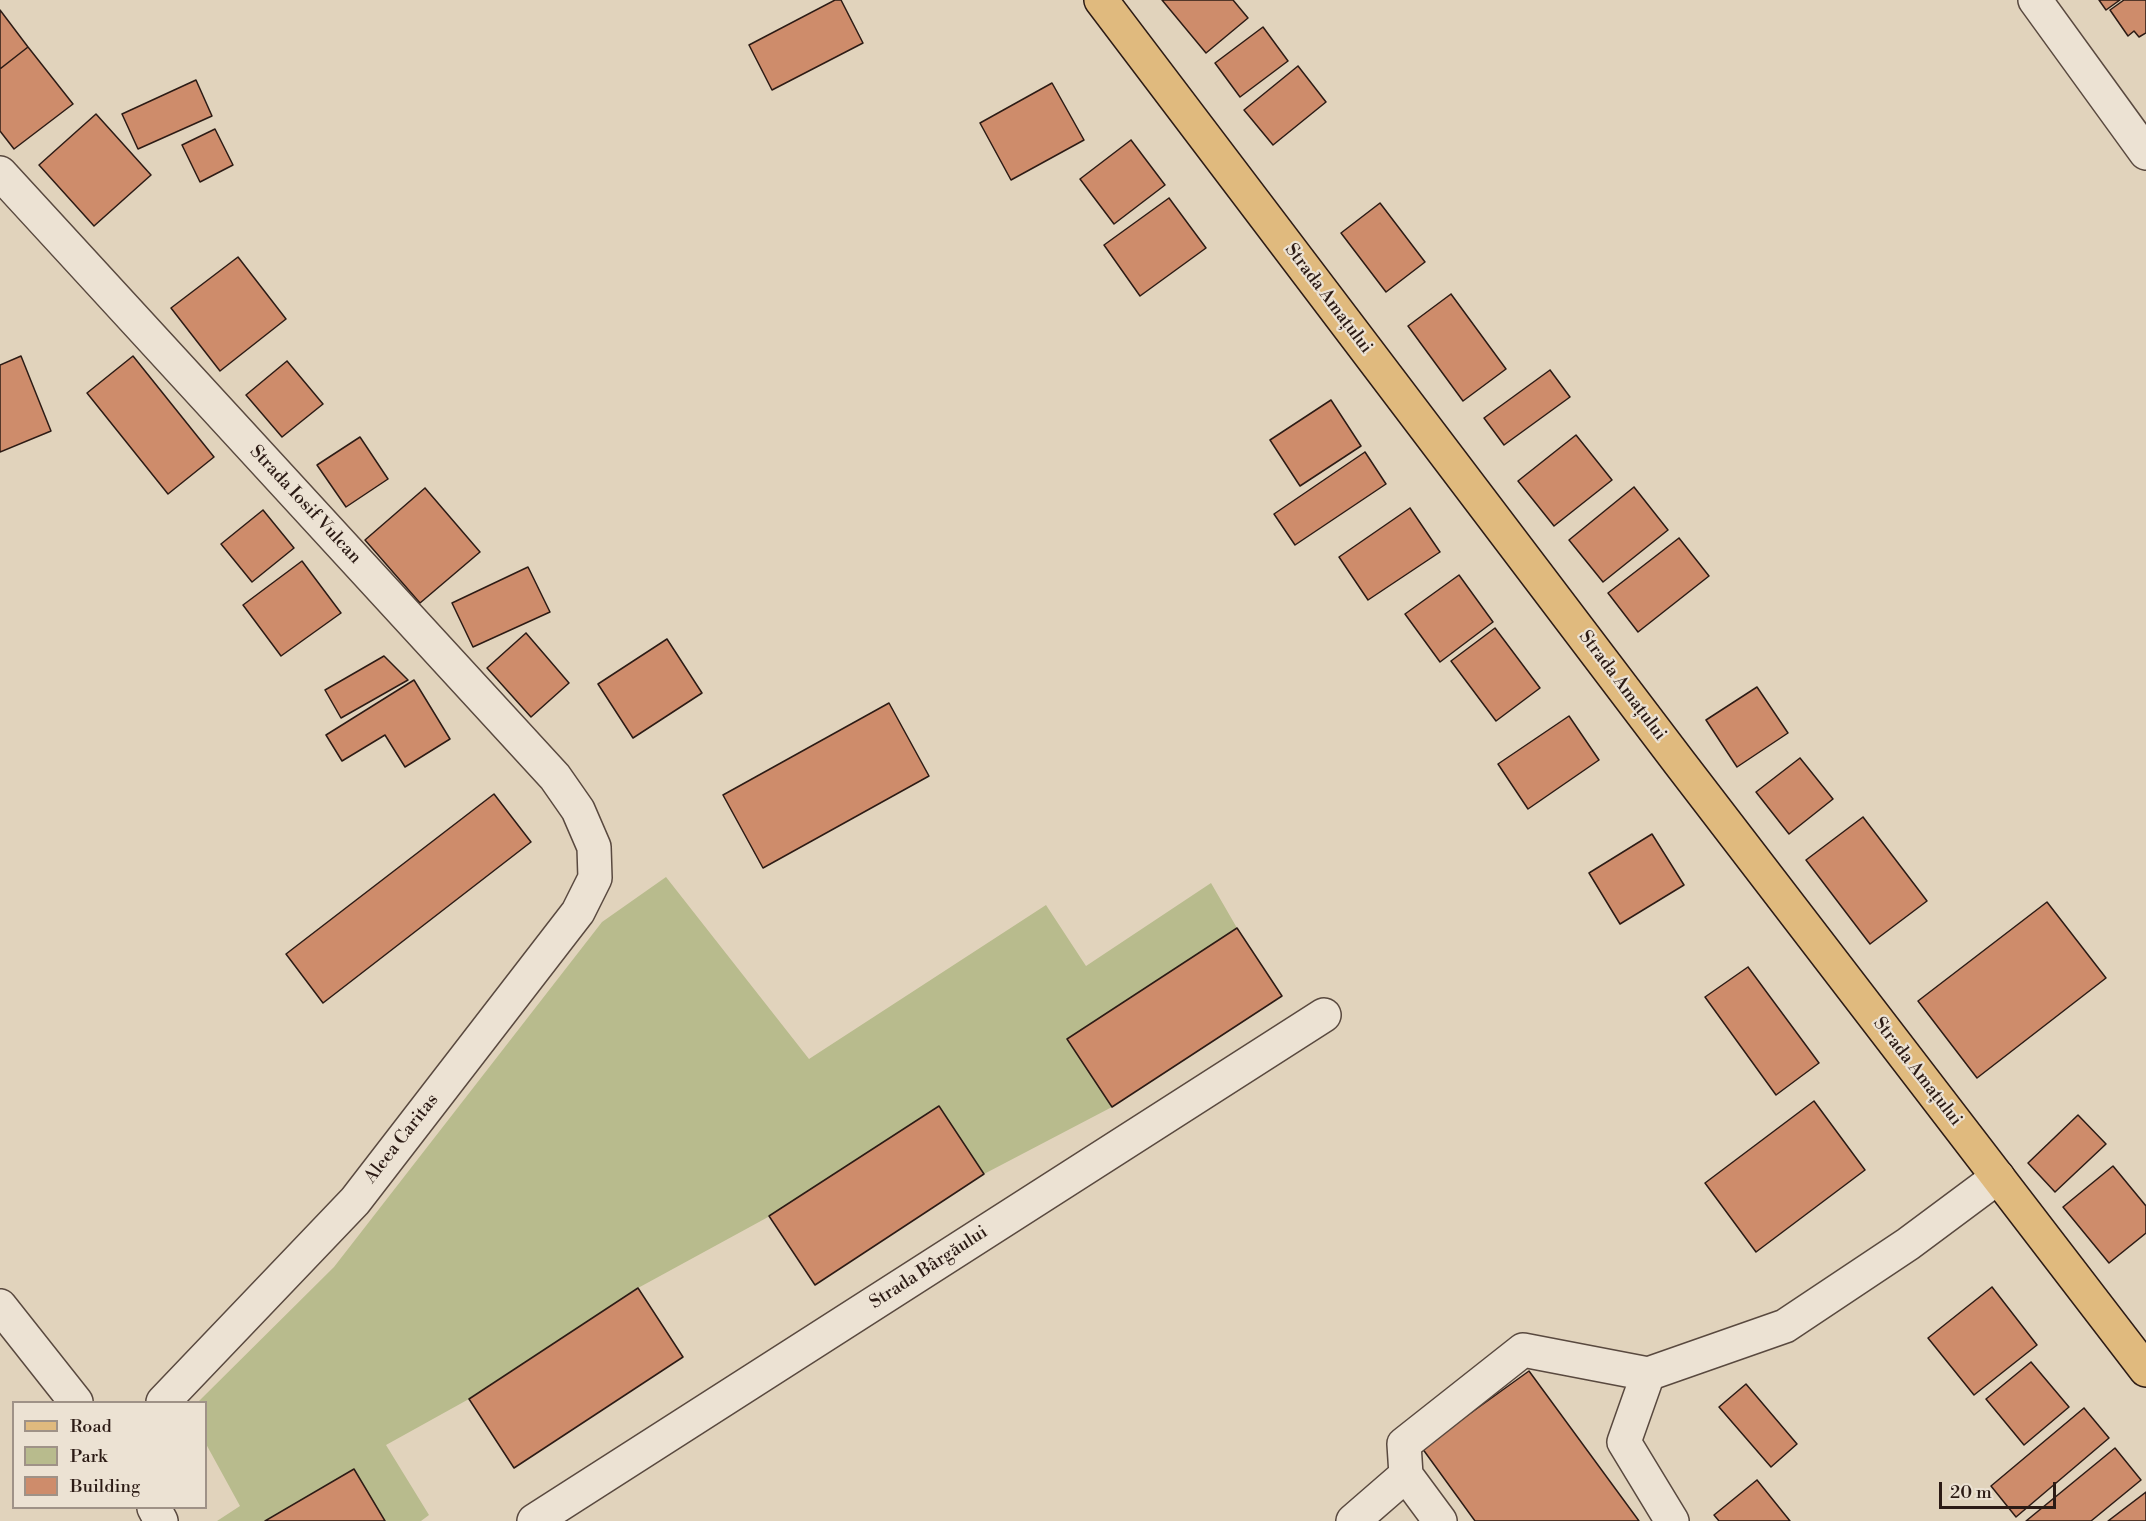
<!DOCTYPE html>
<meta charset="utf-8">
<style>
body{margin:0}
#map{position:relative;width:2146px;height:1521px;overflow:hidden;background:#e1d3bc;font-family:"Libre Bodoni",serif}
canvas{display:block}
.legend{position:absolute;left:12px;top:1401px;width:195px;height:108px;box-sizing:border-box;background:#ece2d3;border:2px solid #9f9287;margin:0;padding:8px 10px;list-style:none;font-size:18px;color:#2c1b15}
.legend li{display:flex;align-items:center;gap:12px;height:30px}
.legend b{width:30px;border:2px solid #9f9287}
.scale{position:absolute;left:1939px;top:1482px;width:117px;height:27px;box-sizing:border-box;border:3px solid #2c1b15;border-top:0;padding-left:8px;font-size:18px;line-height:21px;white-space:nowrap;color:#2c1b15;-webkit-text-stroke:4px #ece2d3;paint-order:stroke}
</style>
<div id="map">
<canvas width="2146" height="1521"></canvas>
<ul class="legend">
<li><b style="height:8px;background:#e0ba7e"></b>Road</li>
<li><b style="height:16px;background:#b8bb8d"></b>Park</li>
<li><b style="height:16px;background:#ce8c6b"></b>Building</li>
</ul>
<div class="scale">20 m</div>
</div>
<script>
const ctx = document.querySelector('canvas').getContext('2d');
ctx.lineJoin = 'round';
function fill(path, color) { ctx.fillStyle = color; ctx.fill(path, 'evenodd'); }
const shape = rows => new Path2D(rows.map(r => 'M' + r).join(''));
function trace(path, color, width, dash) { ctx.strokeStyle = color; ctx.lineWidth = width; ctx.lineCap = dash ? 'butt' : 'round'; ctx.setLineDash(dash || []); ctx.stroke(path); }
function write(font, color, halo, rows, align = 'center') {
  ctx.font = font + ' "Libre Bodoni",serif'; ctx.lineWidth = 4.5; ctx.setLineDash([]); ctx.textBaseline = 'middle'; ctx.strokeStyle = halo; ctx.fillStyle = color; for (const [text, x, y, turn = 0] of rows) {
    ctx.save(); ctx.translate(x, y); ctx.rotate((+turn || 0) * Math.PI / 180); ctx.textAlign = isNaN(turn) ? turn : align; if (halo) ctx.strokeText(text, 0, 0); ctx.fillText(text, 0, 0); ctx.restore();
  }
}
fill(shape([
 [666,877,809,1059,1046,905,1086,966,1211,883,1237,928,1068,1038,1112,1107,984,1174,939,1106,770,1216,638,1288,469,1399,386,1445,429,1515,421,1521,217,1521,240,1506,206,1444,206,1402,198,1402,334,1267,602,922]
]), '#b8bb8d');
const building = shape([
 [835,0,841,0,863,43,772,90,749,45,835,0],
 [1162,0,1233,0,1248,18,1206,53,1162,0],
 [2099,0,2120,0,2106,10,2099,0],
 [2124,0,2146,0,2146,33,2139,37,2134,31,2128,36,2110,10,2124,0],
 [0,10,28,47,0,69,0,10],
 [1263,27,1288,61,1240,97,1215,63,1263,27],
 [28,47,73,104,14,149,0,131,0,69,28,47],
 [1298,66,1326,102,1273,145,1244,110,1298,66],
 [196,80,212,116,138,149,122,114,196,80],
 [1052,83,1084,140,1011,180,980,123,1052,83],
 [96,114,151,175,94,226,39,165,96,114],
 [215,129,233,165,200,182,182,145,215,129],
 [1131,140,1165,185,1114,224,1080,179,1131,140],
 [1169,198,1206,248,1140,296,1104,245,1169,198],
 [1380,203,1425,262,1386,292,1341,233,1380,203],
 [238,257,286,319,220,371,171,308,238,257],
 [1451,294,1506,369,1463,401,1408,326,1451,294],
 [21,356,51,431,0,452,0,365,21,356],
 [133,356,214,457,168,494,87,393,133,356],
 [287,361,323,404,282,437,246,395,287,361],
 [1550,370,1570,397,1504,445,1484,418,1550,370],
 [1331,400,1361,446,1300,486,1270,440,1331,400],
 [1576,435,1612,480,1554,526,1518,481,1576,435],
 [360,437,388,479,346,507,317,465,360,437],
 [1365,452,1386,484,1295,545,1274,514,1365,452],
 [1634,487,1668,530,1603,582,1569,540,1634,487],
 [425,488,480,552,420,603,365,540,425,488],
 [1410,508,1440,552,1368,600,1339,557,1410,508],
 [263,510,294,548,252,582,221,544,263,510],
 [1679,538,1709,576,1638,632,1608,593,1679,538],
 [302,561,341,613,281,656,243,605,302,561],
 [528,567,550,612,473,647,452,603,528,567],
 [1459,575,1493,622,1440,662,1405,614,1459,575],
 [1495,628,1540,688,1496,721,1451,661,1495,628],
 [526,633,569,683,531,717,487,668,526,633],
 [667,639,702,693,633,738,598,684,667,639],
 [384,656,408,680,341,718,325,690,384,656],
 [414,680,450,739,405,767,385,735,342,761,326,735,414,680],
 [1757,687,1788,733,1737,767,1706,720,1757,687],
 [889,703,929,776,763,868,723,795,889,703],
 [1569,716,1599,760,1528,809,1498,764,1569,716],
 [1800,758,1833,799,1789,834,1756,792,1800,758],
 [494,794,531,842,323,1003,286,954,494,794],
 [1863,817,1927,901,1870,944,1806,860,1863,817],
 [1652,834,1684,885,1620,924,1589,873,1652,834],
 [2047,902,2106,978,1977,1078,1918,1001,2047,902],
 [1237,928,1282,996,1112,1107,1067,1039,1237,928],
 [1748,967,1819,1063,1776,1095,1705,997,1748,967],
 [1814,1101,1865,1170,1756,1252,1705,1183,1814,1101],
 [939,1106,984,1174,815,1285,769,1216,939,1106],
 [2078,1115,2106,1144,2055,1192,2028,1163,2078,1115],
 [2113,1166,2146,1206,2146,1233,2109,1263,2063,1207,2113,1166],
 [1992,1287,2037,1345,1974,1395,1928,1338,1992,1287],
 [638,1288,683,1357,514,1468,469,1399,638,1288],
 [2031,1362,2069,1407,2024,1445,1986,1399,2031,1362],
 [1529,1371,1639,1521,1475,1521,1422,1448,1529,1371],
 [1746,1384,1797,1444,1771,1467,1719,1407,1746,1384],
 [2084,1408,2109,1438,2016,1517,1991,1486,2084,1408],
 [2115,1448,2141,1480,2091,1521,2026,1521,2115,1448],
 [354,1469,385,1521,265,1521,354,1469],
 [1757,1480,1790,1521,1719,1521,1714,1515,1757,1480],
 [2146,1492,2146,1521,2108,1521,2146,1492]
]);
fill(building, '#ce8c6b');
trace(building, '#2c1b15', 1.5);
const minor = shape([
 [2035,0,2146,153],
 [0,173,555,777,578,810,594,847,595,878,578,912,355,1201,163,1402],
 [0,1306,76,1402],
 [1406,1475,1404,1444,1523,1350,1648,1374],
 [154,1508,161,1521],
 [534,1521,1324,1015],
 [1353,1521,1406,1475,1440,1521],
 [1672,1521,1624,1442,1648,1374,1785,1326,1908,1244,1998,1177]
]);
const major = shape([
 [1101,0,1679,762,2146,1370]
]);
trace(minor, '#59493f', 36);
trace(major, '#2c1b15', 36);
trace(minor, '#ece2d3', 33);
trace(major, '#e0ba7e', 33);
write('18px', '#2c1b15', '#ece2d3', [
 ["Strada Amațului",1328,299,53],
 ["Strada Iosif Vulcan",305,505,47],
 ["Strada Amațului",1622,686,53],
 ["Strada Amațului",1917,1072,52],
 ["Aleea Caritas",402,1139,-52],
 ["Strada Bârgăului",929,1268,-33]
]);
</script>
